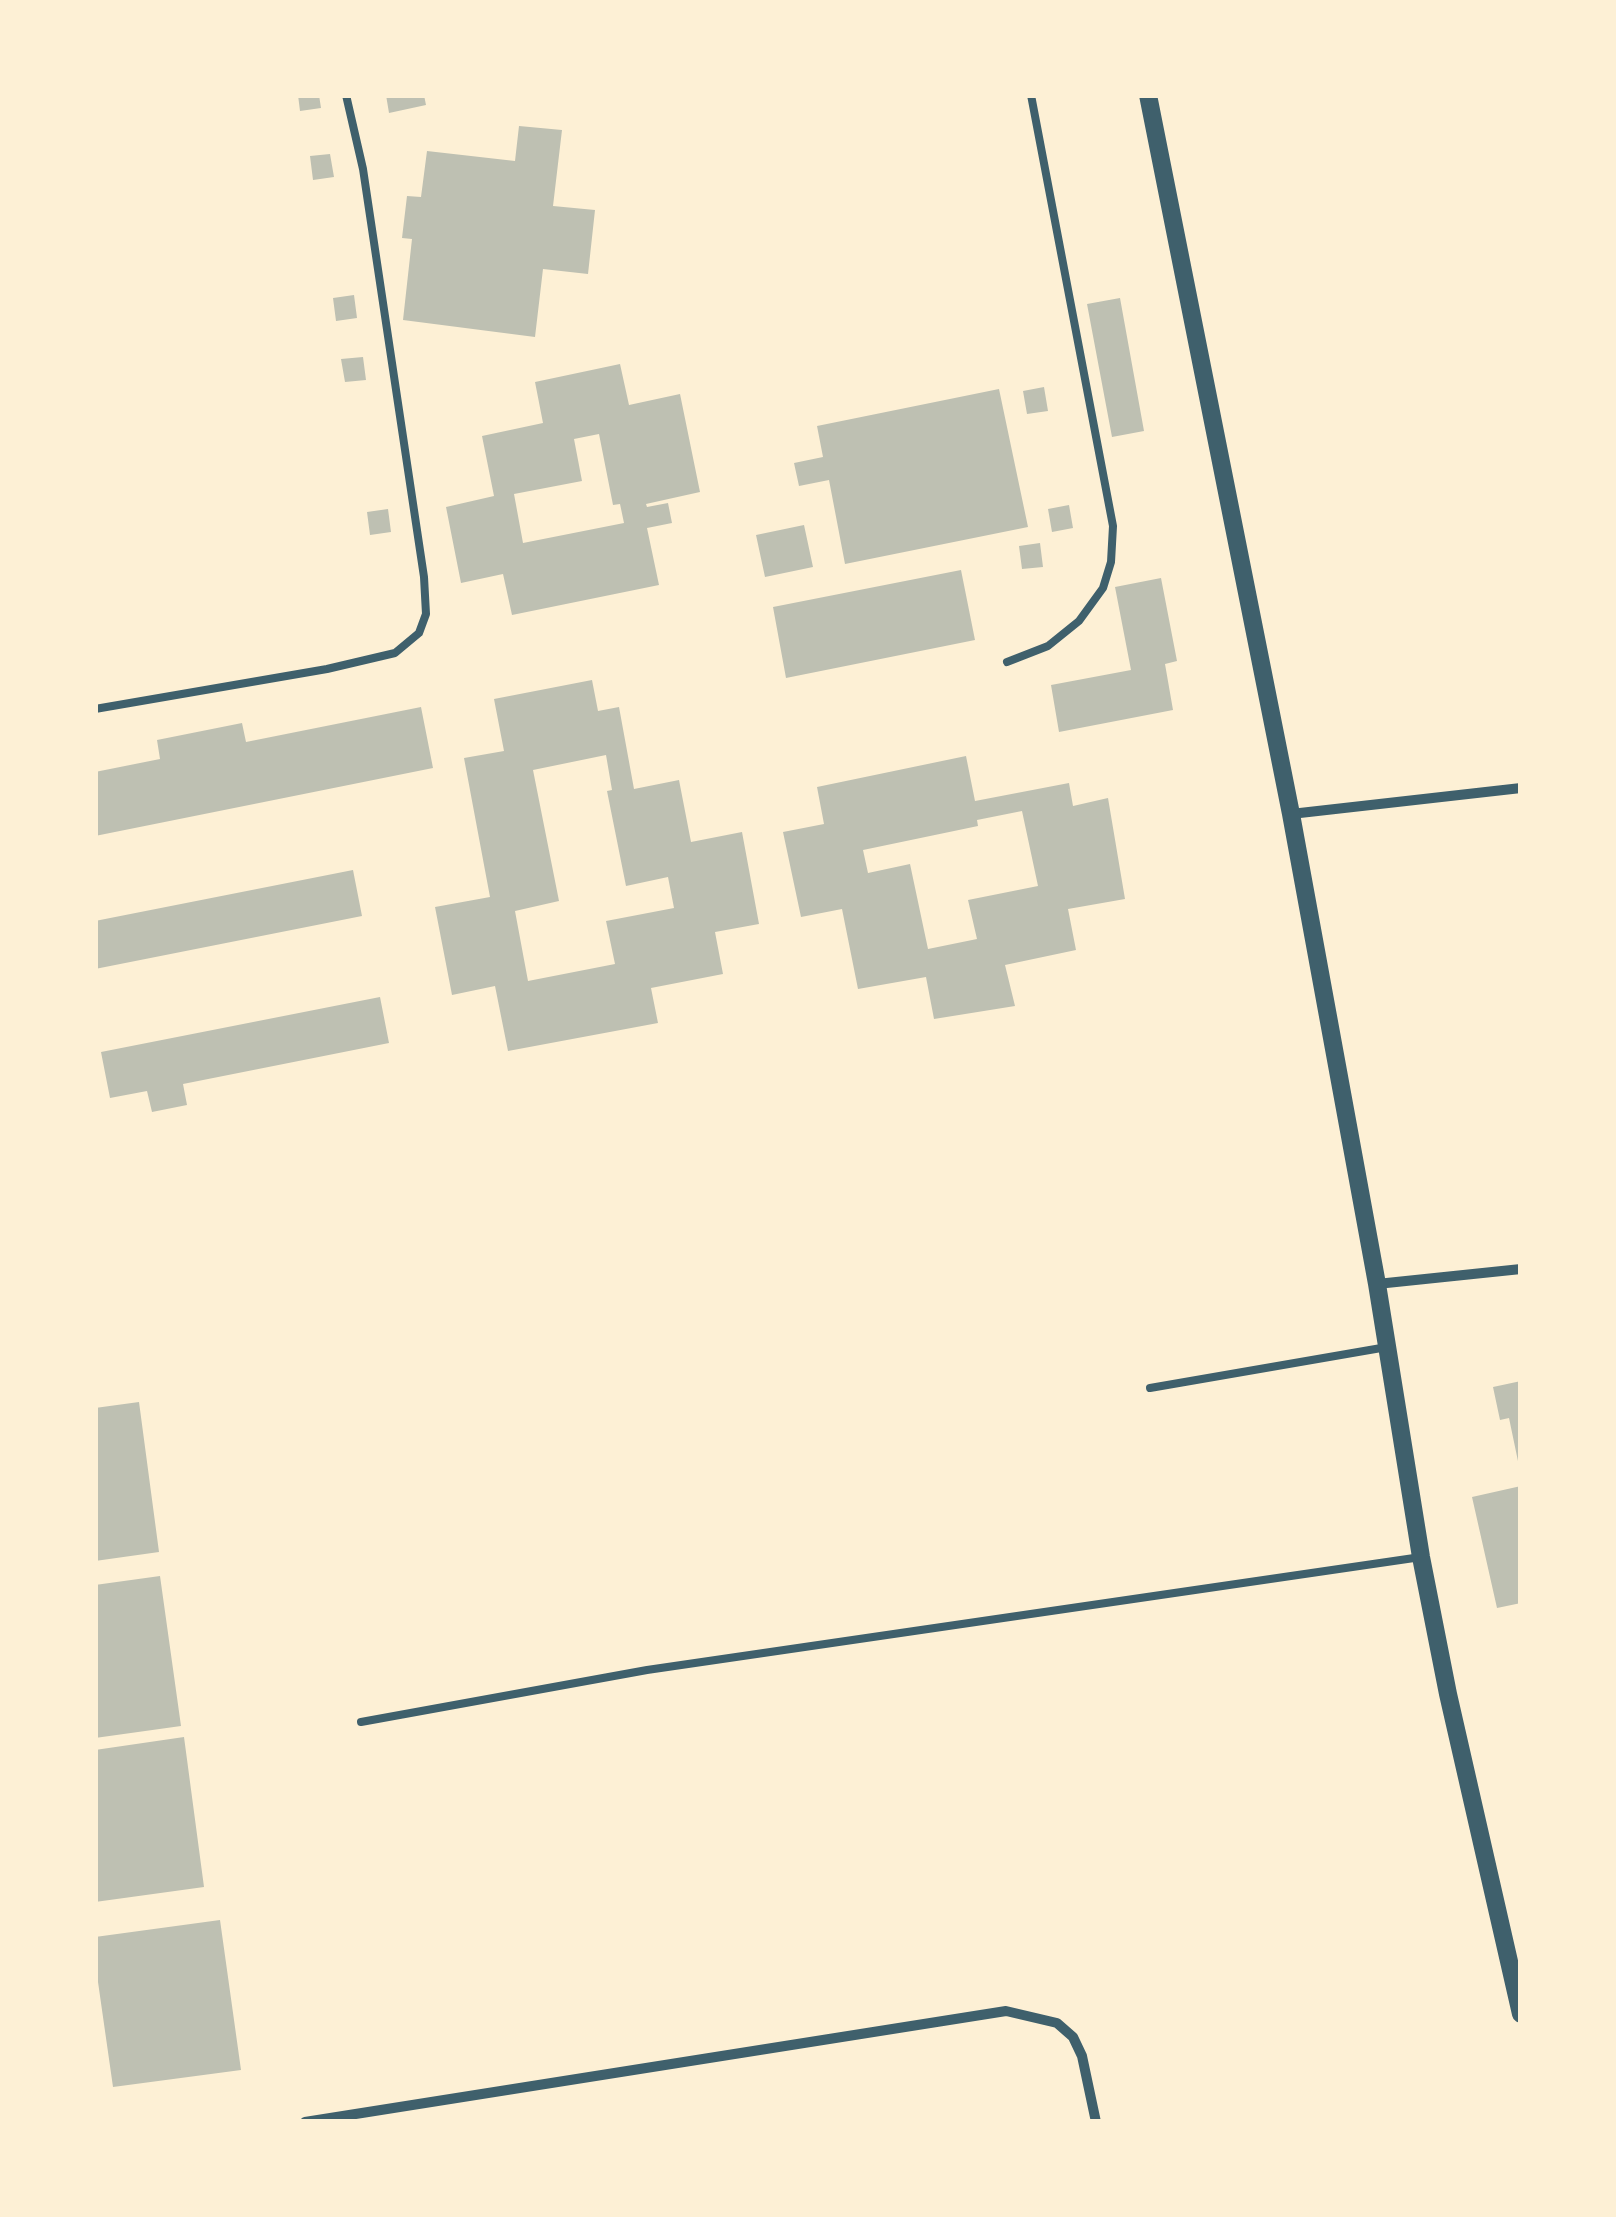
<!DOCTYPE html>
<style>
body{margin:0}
#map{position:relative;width:1616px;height:2217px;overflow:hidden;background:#fdf0d5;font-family:"Space Grotesk",sans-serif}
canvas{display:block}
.frame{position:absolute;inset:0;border:98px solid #fdf0d5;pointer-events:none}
</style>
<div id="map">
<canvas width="1616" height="2217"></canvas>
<div class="frame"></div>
</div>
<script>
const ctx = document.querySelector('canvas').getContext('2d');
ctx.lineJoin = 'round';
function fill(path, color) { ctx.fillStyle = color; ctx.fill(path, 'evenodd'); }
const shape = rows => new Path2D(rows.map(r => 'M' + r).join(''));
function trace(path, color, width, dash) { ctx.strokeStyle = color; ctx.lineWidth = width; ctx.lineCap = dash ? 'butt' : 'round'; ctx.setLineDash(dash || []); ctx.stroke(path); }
fill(shape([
 [298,95,319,95,321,108,300,111],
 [386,95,424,95,426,105,389,113],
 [519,126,562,130,553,206,595,210,588,274,543,269,535,337,403,320,412,239,402,238,407,196,421,197,427,151,515,161],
 [330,154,334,177,313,180,310,156],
 [354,295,357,318,336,321,333,298],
 [1120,298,1144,431,1112,437,1087,304],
 [363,357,366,380,345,382,341,359],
 [620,364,629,405,680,394,700,492,646,504,647,507,668,503,672,523,647,528,659,585,512,615,503,574,461,583,446,507,494,496,482,436,543,423,535,382],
 [599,434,613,505,620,504,624,523,523,543,514,494,582,481,574,439],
 [1044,387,1048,411,1027,414,1023,391],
 [999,389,1028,527,845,564,829,480,799,486,794,463,823,457,817,426],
 [1069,505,1073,528,1052,532,1048,509],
 [388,509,391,532,370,535,367,512],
 [804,525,813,567,765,577,756,535],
 [1040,543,1043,567,1022,569,1019,546],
 [961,570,975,640,786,678,773,607],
 [1161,578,1177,661,1165,664,1173,710,1059,732,1051,685,1131,670,1115,587],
 [592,680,598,711,619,707,634,789,679,780,691,842,742,832,759,924,715,932,723,974,651,988,658,1023,508,1051,495,986,452,995,435,907,490,897,464,758,504,751,494,699],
 [606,755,612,790,607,791,626,886,668,877,674,908,606,921,615,964,528,981,515,911,559,901,533,770],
 [421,707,433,768,95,836,95,772,160,759,157,740,242,723,246,742],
 [966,756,975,801,1069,783,1073,806,1108,798,1125,899,1068,909,1076,950,1005,965,1015,1006,934,1019,926,977,858,989,842,909,801,917,783,832,824,824,817,787],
 [1022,811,1038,886,968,900,977,939,928,949,910,864,868,873,863,850,978,826,977,820],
 [353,870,362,916,95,969,95,921],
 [380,997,389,1043,183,1084,187,1105,152,1112,147,1091,110,1098,101,1052],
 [1521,1381,1521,1466,1519,1466,1509,1418,1500,1420,1493,1387],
 [139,1402,159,1552,95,1561,95,1408],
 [1521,1486,1521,1603,1497,1608,1472,1497],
 [160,1576,181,1726,95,1738,95,1585],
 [184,1737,204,1887,95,1902,95,1750],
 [220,1920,241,2070,113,2087,95,1961,95,1937]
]), '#bec0b2');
trace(shape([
 [1007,662,1048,646,1079,621,1103,588,1111,562,1113,526,1031,95],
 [95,709,327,669,395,653,419,633,426,614,424,577,363,169,346,95],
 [1150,1388,1387,1347],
 [361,1722,647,1670,1421,1557]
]), '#3f606c', 8);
trace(shape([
 [1291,814,1521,788],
 [1377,1284,1521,1269],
 [305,2122,1006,2011,1057,2023,1073,2037,1082,2056,1096,2122]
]), '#3f606c', 10);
trace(shape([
 [1148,95,1291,814,1377,1284,1421,1557,1448,1694,1521,2014]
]), '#3f606c', 18);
</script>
